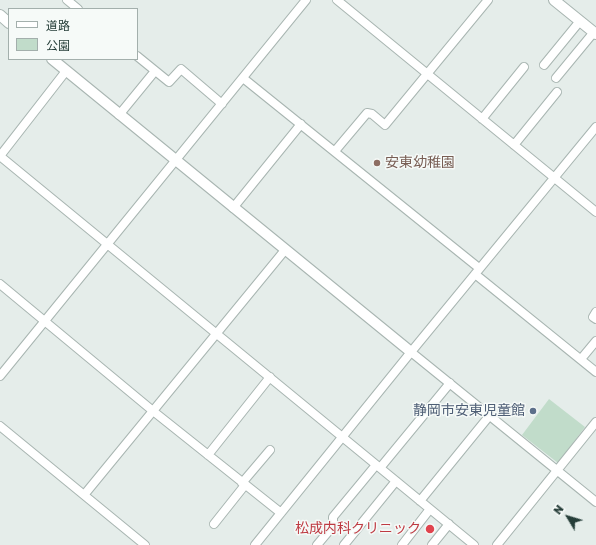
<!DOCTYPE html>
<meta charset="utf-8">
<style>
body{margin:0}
#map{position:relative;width:596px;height:545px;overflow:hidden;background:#e5edea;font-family:"Golos Text","Noto Sans JP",sans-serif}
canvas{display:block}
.legend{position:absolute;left:8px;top:8px;width:130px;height:52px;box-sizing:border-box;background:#f6faf8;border:1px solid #a3afac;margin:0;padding:5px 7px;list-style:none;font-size:12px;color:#263e39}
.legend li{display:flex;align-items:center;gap:8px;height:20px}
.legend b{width:20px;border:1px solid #a3afac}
.north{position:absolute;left:548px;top:497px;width:40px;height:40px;-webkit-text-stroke:3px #f6faf8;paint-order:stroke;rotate:308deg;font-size:11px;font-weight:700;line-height:16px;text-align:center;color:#263e39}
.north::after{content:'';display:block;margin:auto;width:14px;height:18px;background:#263e39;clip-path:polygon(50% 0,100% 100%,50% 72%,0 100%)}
</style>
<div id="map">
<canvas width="596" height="545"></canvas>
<ul class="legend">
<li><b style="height:5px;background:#fff"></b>道路</li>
<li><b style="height:11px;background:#c1dcca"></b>公園</li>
</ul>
<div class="north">N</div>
</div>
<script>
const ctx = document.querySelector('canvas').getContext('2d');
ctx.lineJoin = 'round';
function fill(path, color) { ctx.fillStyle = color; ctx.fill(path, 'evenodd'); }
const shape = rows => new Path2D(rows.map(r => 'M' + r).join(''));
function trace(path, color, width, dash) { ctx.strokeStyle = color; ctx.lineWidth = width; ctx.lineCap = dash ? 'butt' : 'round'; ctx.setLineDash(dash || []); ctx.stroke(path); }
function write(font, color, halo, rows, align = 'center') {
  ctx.font = font + ' "Golos Text","Noto Sans JP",sans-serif'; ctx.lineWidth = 3; ctx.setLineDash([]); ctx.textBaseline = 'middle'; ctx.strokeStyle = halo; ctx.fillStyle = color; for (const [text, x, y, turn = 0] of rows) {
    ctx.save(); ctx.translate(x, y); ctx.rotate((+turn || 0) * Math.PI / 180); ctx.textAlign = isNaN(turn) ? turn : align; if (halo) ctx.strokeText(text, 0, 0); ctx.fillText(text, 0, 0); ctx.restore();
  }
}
fill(shape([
 [549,399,585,427,558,463,522,435]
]), '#c1dcca');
const minor = shape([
 [67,0,78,9],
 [337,0,596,212],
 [137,56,169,82,181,69,222,104],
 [544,65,580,21],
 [243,78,479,268],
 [556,78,594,32],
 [119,115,155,71],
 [482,119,524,67],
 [514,145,557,92],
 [335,151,367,113,372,114,385,125,488,0],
 [0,156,474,545],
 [0,156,66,71],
 [233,208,301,124],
 [475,274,596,372],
 [0,284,153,411,281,513],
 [596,312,593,317,596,319],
 [411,352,596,502],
 [581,359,596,341],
 [0,376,306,0],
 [0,426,145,545],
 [208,455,270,377],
 [380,468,450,383],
 [242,483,270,450],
 [84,495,285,250],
 [420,501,490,415],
 [214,524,245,485],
 [255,545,411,352,596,127],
 [317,545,333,526,333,517,376,465],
 [344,545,396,481],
 [402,545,430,509],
 [432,545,449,524],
 [497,545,596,422]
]);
const tertiary = shape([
 [554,0,596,34],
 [0,15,9,23],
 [52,59,411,352]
]);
trace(minor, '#a8b5b1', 10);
trace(tertiary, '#a8b5b1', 12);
trace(minor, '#fff', 8);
trace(tertiary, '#fff', 10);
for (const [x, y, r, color] of [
 [377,163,4,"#8d6e63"],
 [533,411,4,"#5c6f8a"],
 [430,529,5,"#e0444e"]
]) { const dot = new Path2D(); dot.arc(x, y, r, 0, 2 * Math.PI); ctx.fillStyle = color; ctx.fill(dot); trace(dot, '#f6faf8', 1.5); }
write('14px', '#785e54', '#f6faf8', [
 ["安東幼稚園",385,163]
], 'left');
write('14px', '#4e5e75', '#f6faf8', [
 ["静岡市安東児童館",525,411]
], 'right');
write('14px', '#be3a42', '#f6faf8', [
 ["松成内科クリニック",421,529]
], 'right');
</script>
